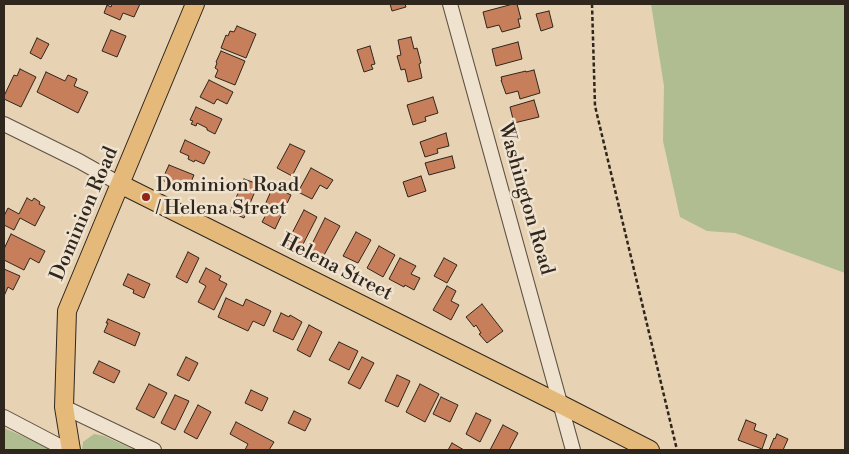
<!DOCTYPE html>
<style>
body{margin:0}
#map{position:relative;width:849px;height:454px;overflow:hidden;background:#e7d2b3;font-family:"Libre Bodoni",serif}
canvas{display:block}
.frame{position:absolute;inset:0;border:5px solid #2f261d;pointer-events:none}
</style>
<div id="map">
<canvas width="849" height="454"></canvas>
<div class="frame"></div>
</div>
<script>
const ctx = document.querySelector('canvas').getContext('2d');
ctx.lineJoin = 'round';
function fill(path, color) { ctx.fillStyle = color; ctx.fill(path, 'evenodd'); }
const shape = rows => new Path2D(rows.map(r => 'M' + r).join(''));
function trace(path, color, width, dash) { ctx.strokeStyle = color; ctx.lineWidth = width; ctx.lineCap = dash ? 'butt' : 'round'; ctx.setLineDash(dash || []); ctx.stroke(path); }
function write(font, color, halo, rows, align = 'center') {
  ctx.font = font + ' "Libre Bodoni",serif'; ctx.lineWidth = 5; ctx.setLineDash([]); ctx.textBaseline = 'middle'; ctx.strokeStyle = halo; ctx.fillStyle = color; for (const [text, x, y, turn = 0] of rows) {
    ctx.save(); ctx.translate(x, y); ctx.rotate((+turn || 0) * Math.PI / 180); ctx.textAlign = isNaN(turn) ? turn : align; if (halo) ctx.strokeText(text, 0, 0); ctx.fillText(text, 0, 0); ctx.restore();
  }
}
fill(shape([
 [651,4,845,4,845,273,735,233,707,231,680,217,663,141,664,86],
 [4,428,55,450,4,450],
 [94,434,104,436,135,450,82,450,83,442]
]), '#afbd91');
const building = shape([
 [112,4,140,4,134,17,123,13,120,20,104,13,107,5,111,7,112,4],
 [390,4,405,4,406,7,392,11,390,4],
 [513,4,517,4,521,19,518,19,520,27,502,32,499,25,487,28,483,12,513,4],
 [549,11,553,27,541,31,536,14,549,11],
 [237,26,256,34,246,58,221,48,226,35,228,36,230,31,234,32,237,26],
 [111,30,126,36,117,57,102,51,111,30],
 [411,37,414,49,417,48,421,63,419,64,422,78,408,82,405,69,401,70,397,56,401,55,398,40,411,37],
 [37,38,49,44,41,59,30,53,37,38],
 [518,42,522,59,496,66,492,49,518,42],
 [370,46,375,64,371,65,373,69,364,72,357,50,370,46],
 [221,51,245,61,235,85,215,77,218,70,215,68,217,63,216,62,221,51],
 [20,69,36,77,21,107,4,99,4,96,14,75,17,76,20,69],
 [534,70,540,93,520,99,518,91,506,94,501,80,502,80,501,77,526,71,526,72,534,70],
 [46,72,65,81,68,75,77,79,74,86,88,92,78,113,37,92,46,72],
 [209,80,233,92,227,104,217,99,214,104,200,97,209,80],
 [433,97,438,113,425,117,426,121,413,125,407,105,433,97],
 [534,100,539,117,514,123,510,107,534,100],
 [196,107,222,119,215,134,207,130,207,128,197,123,196,126,191,124,193,121,190,120,196,107],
 [446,133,449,146,437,149,438,153,425,157,420,142,446,133],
 [185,140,210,152,204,164,195,160,194,162,188,159,189,156,180,152,185,140],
 [290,144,305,151,292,176,277,168,290,144],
 [452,156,455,168,429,175,425,163,452,156],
 [169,165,194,175,187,191,162,180,169,165],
 [311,168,333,180,327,189,320,185,312,199,298,192,311,168],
 [421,176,426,191,408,197,403,182,421,176],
 [244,179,258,184,244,218,230,212,244,179],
 [276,188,291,195,275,229,262,222,269,209,264,207,271,191,274,193,276,188],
 [27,198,32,201,34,198,40,202,39,204,45,207,35,226,20,218,14,230,4,225,4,216,8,208,19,214,27,198],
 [304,210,317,217,299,252,286,245,304,210],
 [325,218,340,226,323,257,309,250,325,218],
 [356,232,371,240,358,263,343,256,356,232],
 [11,234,45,251,39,263,30,258,24,270,4,260,4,249,11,234],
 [379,246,395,255,383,277,367,268,379,246],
 [188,252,199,258,187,283,176,277,188,252],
 [400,258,416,266,411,274,420,278,414,290,405,285,404,287,389,279,400,258],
 [444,258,457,265,447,283,434,276,444,258],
 [206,268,221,276,219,280,227,284,214,310,198,302,206,286,199,282,206,268],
 [4,269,20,276,13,290,8,287,4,296,4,269],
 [128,274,150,284,144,298,133,293,134,290,123,285,128,274],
 [447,286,456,291,451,301,459,305,451,320,433,310,447,286],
 [226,298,243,306,246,299,271,311,264,326,253,321,248,331,218,317,226,298],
 [482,304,503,331,487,343,479,334,481,333,476,325,474,327,466,317,482,304],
 [281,313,289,317,290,315,302,322,293,340,273,331,281,313],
 [108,319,140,333,135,346,104,332,108,323,106,323,108,319],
 [309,325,322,332,310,357,297,350,309,325],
 [339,342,358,351,349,370,329,360,339,342],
 [186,357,198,363,189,381,177,375,186,357],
 [362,357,374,363,360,389,348,383,362,357],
 [99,361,120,371,114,383,93,373,99,361],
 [397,375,410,381,398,407,385,401,397,375],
 [149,384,167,393,154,418,136,409,149,384],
 [420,384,439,394,425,422,406,412,420,384],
 [251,390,268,398,262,411,245,403,251,390],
 [175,395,189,401,175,430,161,423,175,395],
 [441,397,458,405,450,422,433,414,441,397],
 [198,405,211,412,197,439,184,432,198,405],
 [294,411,311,419,305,431,288,423,294,411],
 [476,413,491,420,480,442,466,434,476,413],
 [746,420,756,424,754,430,767,435,762,449,738,440,746,420],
 [236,422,274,442,269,450,245,450,248,444,230,434,236,422],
 [503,425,518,433,509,450,490,450,503,425],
 [777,434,788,439,783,450,769,450,774,438,775,439,777,434],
 [452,443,464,450,448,450,452,443]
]);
fill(building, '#c77f5b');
trace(building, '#2f261d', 1);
const minor = shape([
 [450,4,573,450],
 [4,124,79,161,120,184],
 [64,407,154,450],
 [4,417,67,450]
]);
const major = shape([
 [120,184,562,405,650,450],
 [71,450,64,407,67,311,195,4]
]);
trace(minor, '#5d5142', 16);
trace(major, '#2f261d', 20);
trace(shape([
 [592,4,595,106,677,450]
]), '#2f261d', 2.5, [4, 2.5]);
trace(minor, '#efe2ce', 14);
trace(major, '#e4b97a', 18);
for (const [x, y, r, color] of [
 [146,197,5,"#8f2418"]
]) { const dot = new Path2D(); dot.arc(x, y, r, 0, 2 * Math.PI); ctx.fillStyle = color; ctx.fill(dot); trace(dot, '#efe2ce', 2); }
write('20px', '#2f261d', '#efe2ce', [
 ["Dominion Road",156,186],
 ["/ Helena Street",156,209]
], 'left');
write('20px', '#2f261d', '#efe2ce', [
 ["Washington Road",525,199,74],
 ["Dominion Road",85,214,-67],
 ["Helena Street",336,268,27]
]);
</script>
